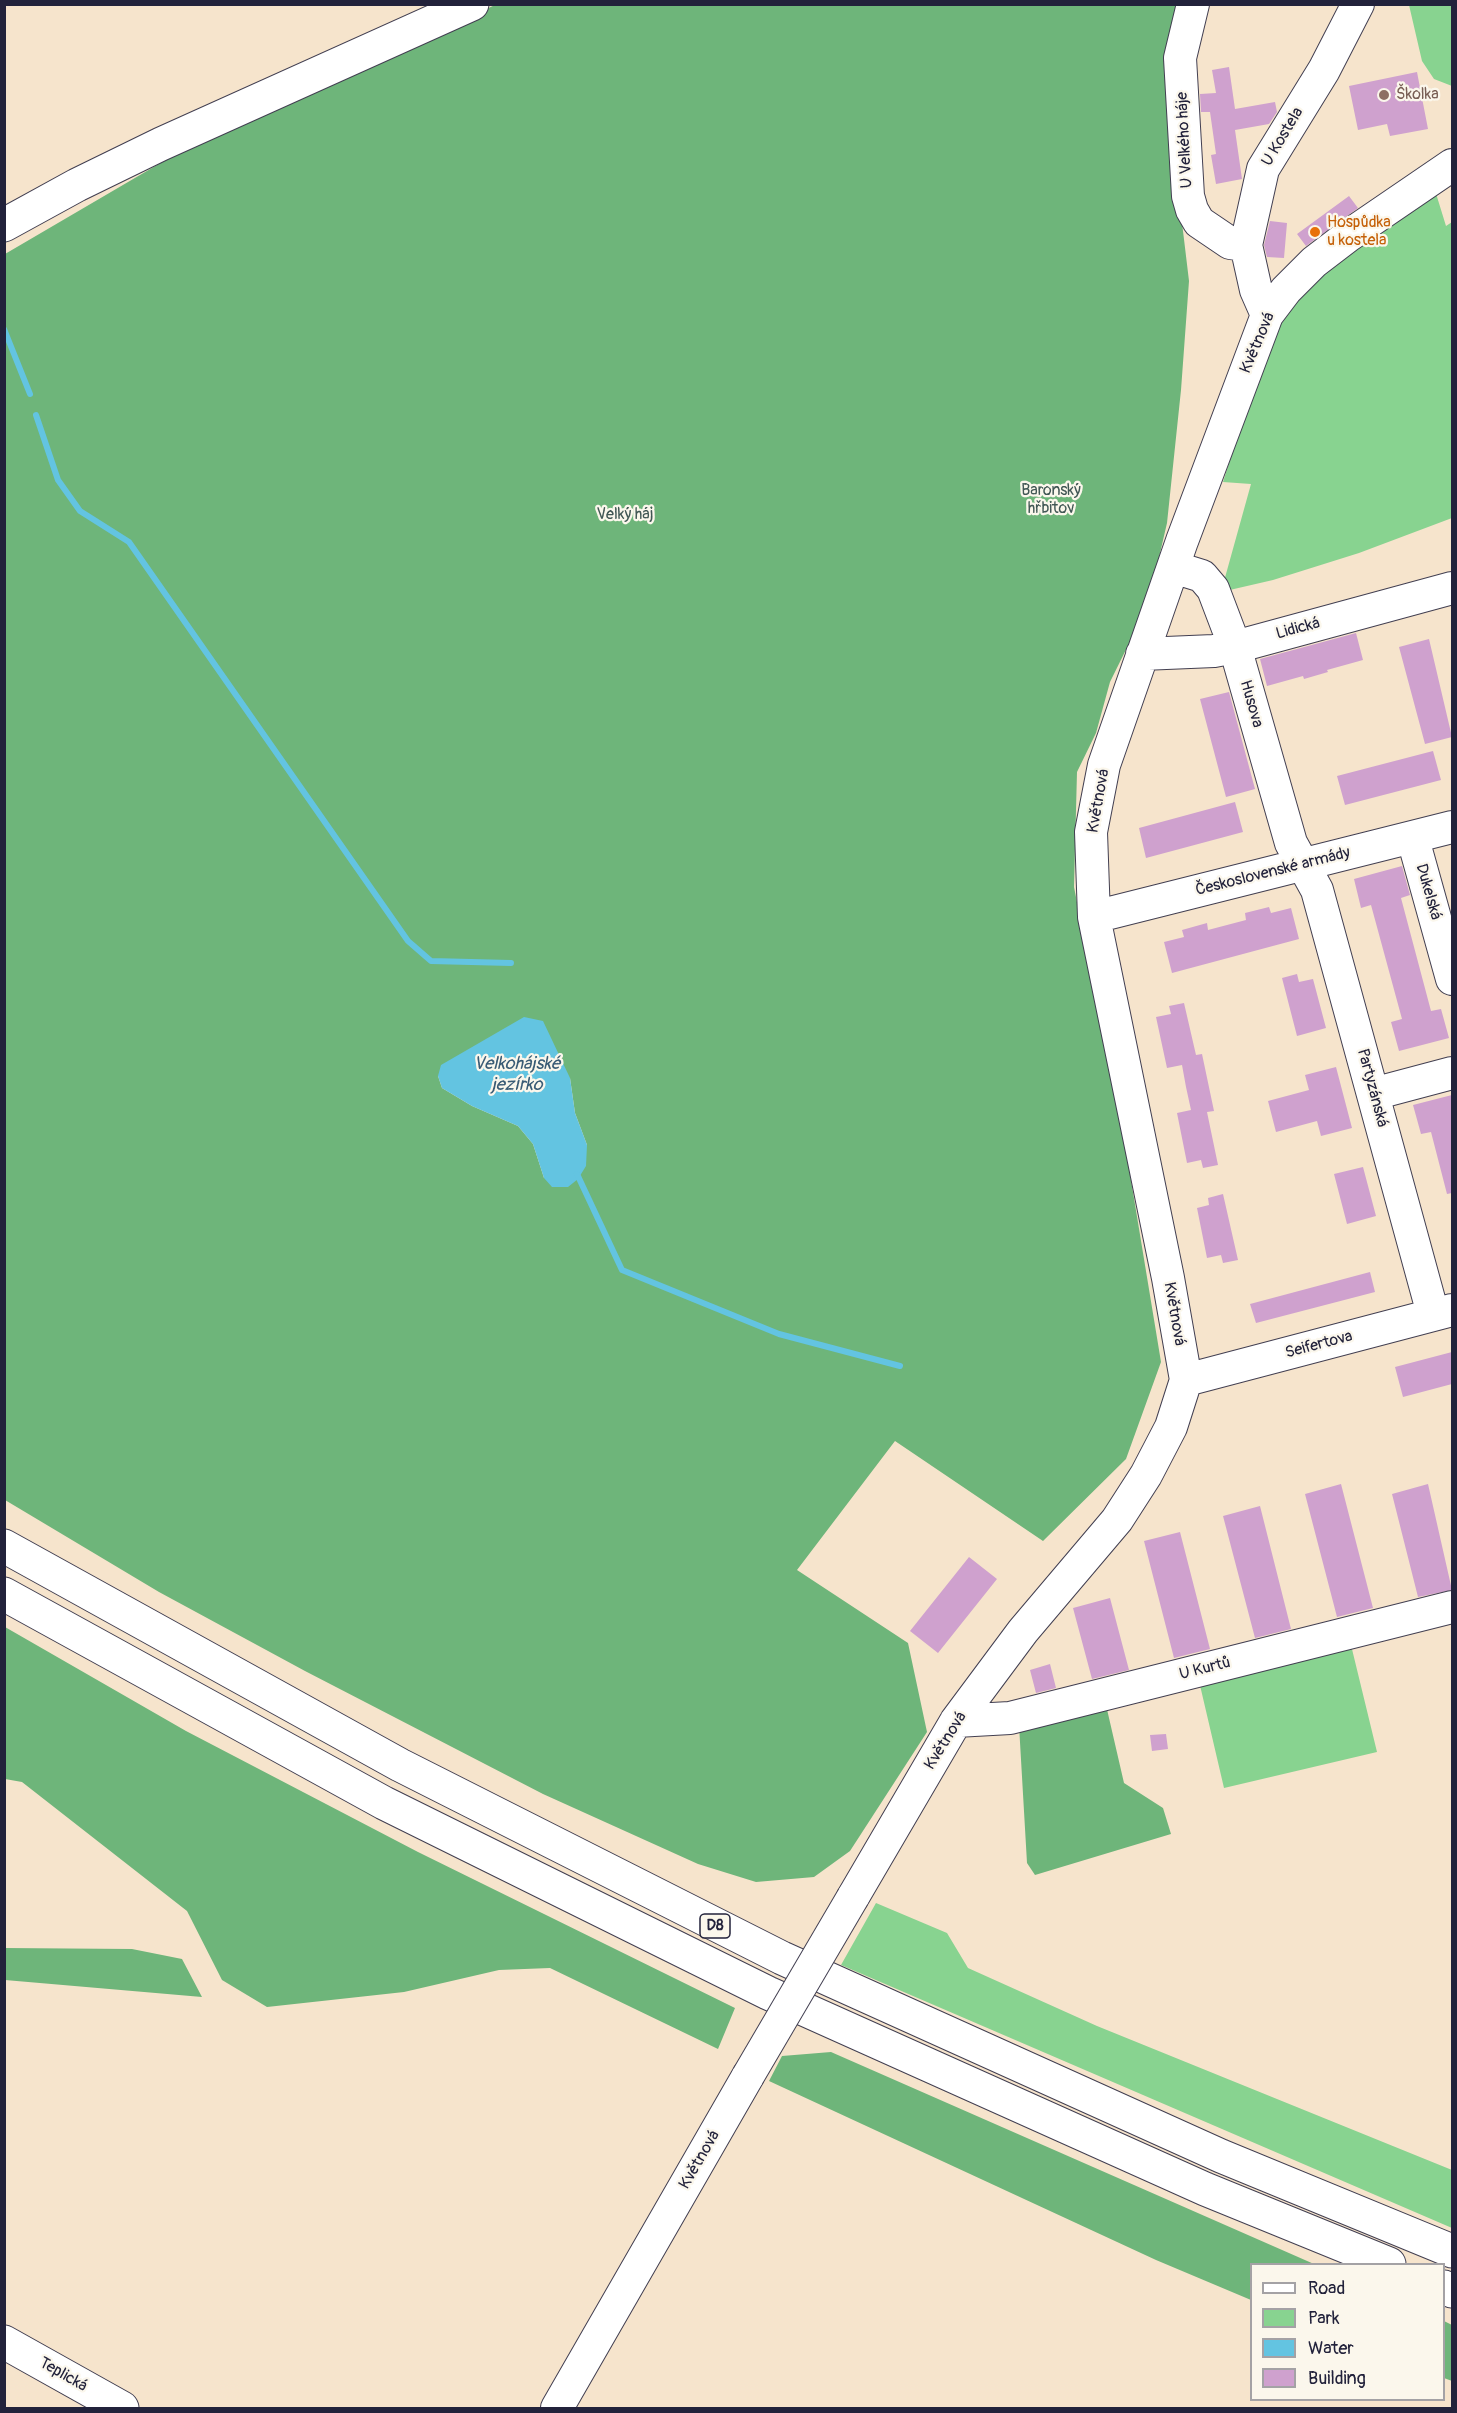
<!DOCTYPE html>
<meta charset="utf-8">
<style>
body{margin:0}
#map{position:relative;width:1457px;height:2413px;overflow:hidden;background:#f6e4cc;font-family:Pangolin,sans-serif}
canvas{display:block}
.frame{position:absolute;inset:0;border:6px solid #22223b;pointer-events:none}
.legend{position:absolute;left:1250px;top:2263px;width:195px;height:138px;box-sizing:border-box;background:#fbf7ec;border:2px solid #a4a2a5;margin:0;padding:8px 10px;list-style:none;font-size:18px;color:#22223b}
.legend li{display:flex;align-items:center;gap:12px;height:30px}
.legend b{width:30px;border:2px solid #a4a2a5}
</style>
<div id="map">
<canvas width="1457" height="2413"></canvas>
<div class="frame"></div>
<ul class="legend">
<li><b style="height:8px;background:#fff"></b>Road</li>
<li><b style="height:16px;background:#88d390"></b>Park</li>
<li><b style="height:16px;background:#63c4e1"></b>Water</li>
<li><b style="height:16px;background:#cfa1ce"></b>Building</li>
</ul>
</div>
<script>
const ctx = document.querySelector('canvas').getContext('2d');
ctx.lineJoin = 'round';
function fill(path, color) { ctx.fillStyle = color; ctx.fill(path, 'evenodd'); }
const shape = rows => new Path2D(rows.map(r => 'M' + r).join(''));
function trace(path, color, width, dash) { ctx.strokeStyle = color; ctx.lineWidth = width; ctx.lineCap = dash ? 'butt' : 'round'; ctx.setLineDash(dash || []); ctx.stroke(path); }
function write(font, color, halo, rows, align = 'center') {
  ctx.font = font + ' Pangolin,sans-serif'; ctx.lineWidth = 4.5; ctx.setLineDash([]); ctx.textBaseline = 'middle'; ctx.strokeStyle = halo; ctx.fillStyle = color; for (const [text, x, y, turn = 0] of rows) {
    ctx.save(); ctx.translate(x, y); ctx.rotate((+turn || 0) * Math.PI / 180); ctx.textAlign = isNaN(turn) ? turn : align; if (halo) ctx.strokeText(text, 0, 0); ctx.fillText(text, 0, 0); ctx.restore();
  }
}
fill(shape([
 [1409,5,1452,5,1452,86,1434,79,1422,61],
 [1434,187,1446,226,1452,222,1452,518,1359,553,1273,580,1221,592,1251,484,1223,482,1272,327,1283,306],
 [1351,1645,1377,1752,1224,1788,1199,1681],
 [876,1903,947,1933,968,1968,1097,2026,1452,2170,1452,2228,841,1965]
]), '#88d390');
fill(shape([
 [495,5,1188,5,1177,181,1189,281,1181,390,1167,523,1148,605,1110,682,1096,733,1077,772,1074,887,1127,1156,1161,1362,1126,1459,1043,1541,895,1441,797,1570,908,1643,927,1732,850,1851,814,1877,756,1882,698,1864,543,1794,305,1671,159,1592,5,1500,5,254,193,144],
 [438,1076,570,1078,575,1113,587,1145,544,1178,533,1144,518,1126,472,1106,442,1088],
 [5,1627,186,1731,418,1852,735,2008,718,2049,550,1968,499,1970,404,1992,267,2007,222,1980,187,1911,22,1782,5,1779],
 [1106,1705,1124,1783,1163,1808,1171,1834,1035,1875,1027,1863,1019,1725],
 [5,1948,132,1949,182,1959,202,1997,5,1980],
 [831,2052,1314,2264,1252,2264,1251,2300,1156,2260,769,2081,782,2056],
 [1444,2321,1452,2325,1452,2381,1444,2378]
]), '#6eb57a');
fill(shape([
 [524,1017,543,1021,570,1078,575,1113,587,1145,586,1166,578,1179,568,1187,552,1187,544,1178,533,1144,518,1126,472,1106,442,1088,438,1076,441,1065]
]), '#63c4e1');
trace(shape([
 [4,329,30,394],
 [36,415,58,480,80,511,129,542,408,941,431,961,511,963],
 [577,1174,622,1270,779,1334,900,1366]
]), '#63c4e1', 6);
fill(shape([
 [1229,67,1235,109,1275,102,1277,112,1269,124,1235,130,1242,179,1216,184,1211,155,1216,154,1210,112,1201,112,1200,94,1216,93,1212,70],
 [1417,72,1428,129,1390,136,1387,124,1358,130,1349,86],
 [1349,196,1358,208,1306,246,1297,234],
 [1270,221,1287,223,1284,258,1267,257,1264,245],
 [1356,633,1363,660,1327,670,1328,672,1304,679,1303,676,1267,686,1260,659],
 [1429,639,1452,737,1425,744,1399,647],
 [1229,692,1255,789,1226,797,1200,699],
 [1433,751,1441,780,1345,805,1337,776],
 [1235,802,1243,832,1146,858,1139,828],
 [1402,866,1410,895,1401,898,1431,1011,1441,1009,1449,1038,1399,1051,1391,1022,1402,1019,1371,905,1361,908,1354,879],
 [1269,907,1271,913,1291,908,1299,939,1172,973,1164,942,1184,937,1182,930,1207,923,1208,930,1246,920,1245,913],
 [1297,974,1299,982,1313,979,1326,1028,1297,1036,1282,978],
 [1184,1003,1196,1055,1202,1054,1214,1111,1207,1112,1218,1165,1203,1168,1201,1160,1187,1163,1177,1113,1191,1110,1186,1087,1182,1065,1167,1068,1156,1017,1171,1014,1169,1006],
 [1336,1067,1352,1128,1321,1136,1317,1121,1276,1132,1268,1101,1309,1090,1305,1075],
 [1452,1095,1452,1193,1447,1194,1431,1132,1421,1134,1413,1105],
 [1363,1167,1376,1216,1347,1224,1334,1174],
 [1223,1194,1238,1260,1223,1263,1221,1255,1207,1258,1197,1208,1209,1205,1208,1198],
 [1370,1272,1375,1292,1256,1323,1250,1304],
 [1452,1352,1452,1384,1403,1397,1395,1367],
 [1341,1484,1373,1608,1337,1617,1305,1494],
 [1428,1484,1452,1590,1418,1597,1392,1494],
 [1260,1506,1291,1629,1255,1638,1223,1516],
 [1180,1532,1210,1649,1174,1658,1144,1541],
 [969,1557,997,1579,938,1653,910,1631],
 [1110,1598,1129,1670,1092,1679,1073,1608],
 [1050,1664,1056,1688,1036,1693,1030,1670],
 [1166,1734,1168,1749,1152,1751,1150,1735]
]), '#cfa1ce');
const minor = shape([
 [1193,4,1180,58,1188,196,1192,210,1199,222,1230,243,1246,245],
 [1267,315,1256,290,1246,245,1263,169,1324,70,1358,4],
 [1173,567,1202,576,1213,589,1235,647,1291,843,1317,890,1433,1314],
 [1142,654,1214,651,1235,647,1452,588],
 [1413,839,1452,979],
 [1094,917,1452,827],
 [1373,1094,1452,1073],
 [1186,1380,1452,1310],
 [956,1721,1010,1718,1452,1607],
 [853,1897,956,1721,1023,1631,1117,1520,1146,1475,1171,1427,1186,1380,1168,1278,1094,917,1091,832,1104,765,1182,541,1267,315,1286,290,1314,262,1348,236,1452,165],
 [557,2408,748,2076]
]);
const major = shape([
 [4,225,77,185,161,144,472,4],
 [4,2342,122,2408]
]);
const highway = shape([
 [4,1546,400,1765,782,1958,1221,2156,1452,2251],
 [4,1594,384,1803,768,1993,1205,2189,1389,2264],
 [1444,2287,1452,2291]
]);
trace(minor, '#423f51', 34);
trace(major, '#423f51', 35);
trace(highway, '#423f51', 35);
trace(minor, '#fff', 32);
trace(major, '#fff', 33);
trace(highway, '#fff', 33);
const minorBridge = shape([
 [748,2076,853,1897]
]);
trace(minorBridge, '#423f51', 34, []);
trace(minorBridge, '#fff', 32);
for (const [x, y, r, color] of [
 [1384,95,6,"#8d6e63"],
 [1315,232,6,"#e8710a"]
]) { const dot = new Path2D(); dot.arc(x, y, r, 0, 2 * Math.PI); ctx.fillStyle = color; ctx.fill(dot); trace(dot, '#fbf7ec', 2); }
for (const [x, y, w] of [
 [715,1926,30]
]) { const box = new Path2D(); box.roundRect(x - w / 2, y - 12, w, 24, 4.5); ctx.fillStyle = '#fbf7ec'; ctx.fill(box); trace(box, '#22223b', 1.5); }
write('bold 15px', '#22223b', null, [
 ["D8",715,1926]
]);
write('16px', '#785e54', '#fbf7ec', [
 ["Školka",1396,95]
], 'left');
write('16px', '#22223b', '#fbf7ec', [
 ["U Kostela",1283,137,-59],
 ["U Velkého háje",1185,140,-93],
 ["Květnová",1258,343,-67],
 ["Lidická",1298,629,-15],
 ["Husova",1251,704,74],
 ["Květnová",1099,801,-80],
 ["Československé armády",1273,872,-14],
 ["Dukelská",1428,892,74],
 ["Partyzánská",1372,1088,75],
 ["Květnová",1174,1314,80],
 ["Seifertova",1319,1345,-15],
 ["U Kurtů",1205,1669,-14],
 ["Květnová",946,1741,-58],
 ["Květnová",700,2160,-60],
 ["Teplická",63,2375,30]
]);
write('16px', '#c56008', '#fbf7ec', [
 ["Hospůdka",1327,223],
 ["u kostela",1327,241]
], 'left');
write('16px', '#415754', '#fbf7ec', [
 ["Baronský",1051,491],
 ["hřbitov",1051,509],
 ["Velký háj",625,515]
]);
write('italic 18px', '#395b75', '#fbf7ec', [
 ["Velkohájské",517,1064],
 ["jezírko",517,1085]
]);
</script>
